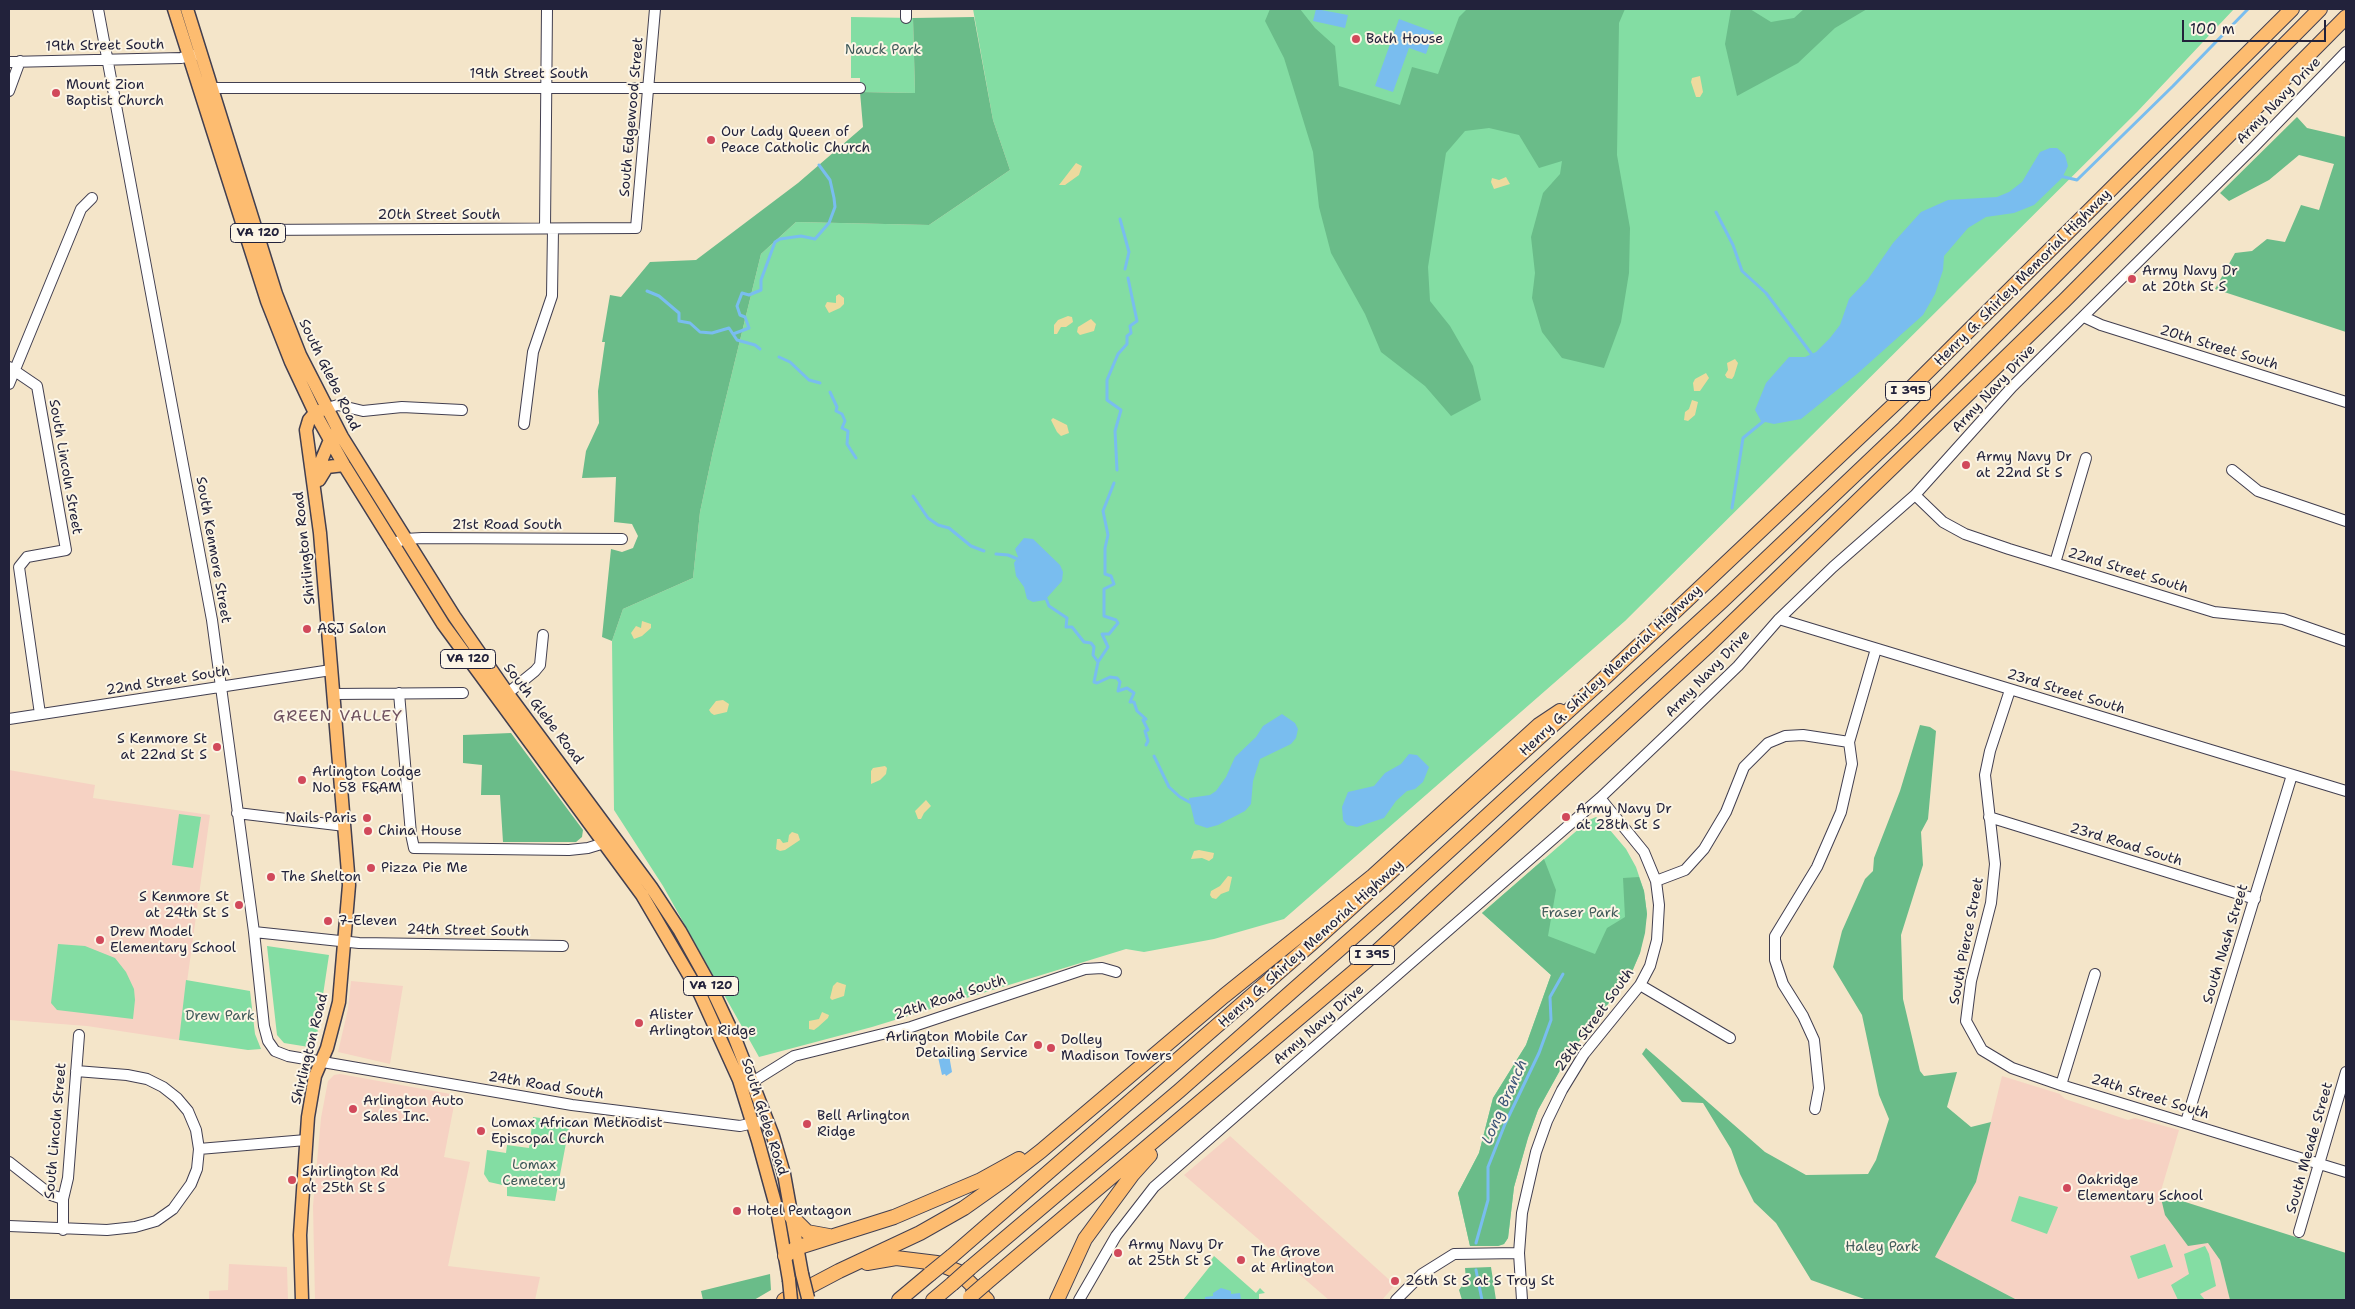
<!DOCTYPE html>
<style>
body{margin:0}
#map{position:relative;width:2355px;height:1309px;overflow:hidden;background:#f4e5c9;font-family:"Shantell Sans",sans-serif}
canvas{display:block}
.frame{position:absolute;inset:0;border:10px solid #22223b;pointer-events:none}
.scale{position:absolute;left:2182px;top:20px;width:144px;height:22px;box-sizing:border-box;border:2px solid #22223b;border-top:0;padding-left:6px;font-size:15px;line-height:18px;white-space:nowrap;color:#22223b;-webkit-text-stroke:4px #fcf5e5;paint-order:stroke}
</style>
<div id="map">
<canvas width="2355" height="1309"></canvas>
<div class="frame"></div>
<div class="scale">100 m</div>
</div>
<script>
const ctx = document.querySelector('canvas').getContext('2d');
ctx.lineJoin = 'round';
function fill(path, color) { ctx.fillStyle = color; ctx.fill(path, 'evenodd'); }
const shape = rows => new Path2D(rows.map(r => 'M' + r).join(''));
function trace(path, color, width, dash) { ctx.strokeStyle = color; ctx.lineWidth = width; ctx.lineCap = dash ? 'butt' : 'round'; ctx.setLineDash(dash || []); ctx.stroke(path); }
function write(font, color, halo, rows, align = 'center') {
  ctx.font = font + ' "Shantell Sans",sans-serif'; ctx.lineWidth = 4; ctx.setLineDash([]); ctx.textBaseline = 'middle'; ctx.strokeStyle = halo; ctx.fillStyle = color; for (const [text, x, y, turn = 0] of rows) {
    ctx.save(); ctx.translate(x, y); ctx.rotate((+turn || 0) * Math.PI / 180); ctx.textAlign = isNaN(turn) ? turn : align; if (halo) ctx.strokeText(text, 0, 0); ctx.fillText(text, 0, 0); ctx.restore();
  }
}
fill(shape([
 [9,770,95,785,93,798,210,815,179,1040,87,1026,9,1020],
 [351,981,403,986,390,1064,338,1052,348,1009],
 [340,1074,456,1095,444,1157,470,1162,448,1266,540,1277,535,1300,315,1300,313,1206,321,1118,328,1081,334,1075],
 [2002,1076,2060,1094,2065,1099,2128,1120,2135,1118,2179,1130,2160,1194,2217,1212,2220,1260,2230,1300,2017,1300,1935,1257,1976,1182],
 [1230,1136,1395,1285,1382,1300,1329,1300,1184,1175],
 [229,1264,287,1267,288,1300,209,1300,209,1291,228,1290]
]), '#f6d2c3');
fill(shape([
 [973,9,2234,9,2137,112,1625,621,1284,919,1214,939,1144,952,1126,949,872,1027,759,1057,663,886,614,810,612,641,623,609,693,578,700,512,713,451,761,254,796,222,929,225,1010,170,993,120],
 [851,17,913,18,915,93,860,92,860,78,851,78],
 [179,814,201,817,193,868,172,865],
 [1596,817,1604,823,1626,849,1636,867,1644,891,1647,914,1640,953,1631,974,1617,993,1569,1054,1538,1110,1528,1137,1514,1187,1508,1238,1504,1244,1498,1246,1470,1246,1458,1193,1479,1153,1493,1098,1526,1045,1551,975,1482,913,1589,820],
 [58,944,85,946,115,958,126,972,134,989,135,1000,133,1019,57,1010,51,1003],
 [267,946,329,955,315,1048,284,1043,277,1035],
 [186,980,250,991,255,1034,261,1049,248,1050,179,1040],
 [533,1117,570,1122,555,1201,507,1196,507,1186,489,1182,484,1174,487,1150,506,1153,507,1145,529,1148],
 [2019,1196,2058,1207,2047,1234,2011,1221],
 [2165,1244,2173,1267,2138,1279,2130,1256],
 [2205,1246,2209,1254,2216,1286,2200,1294,2205,1300,2178,1300,2171,1285,2189,1274,2184,1254],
 [1214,1256,1256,1293,1260,1288,1265,1293,1259,1294,1259,1299,1254,1300,1183,1300,1211,1265,1209,1263]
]), '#83dda3');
fill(shape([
 [1270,9,1300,9,1315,28,1335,46,1339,86,1400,105,1412,67,1438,74,1459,17,1467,9,1625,9,1619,23,1617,155,1630,228,1629,273,1621,322,1604,368,1562,358,1542,332,1532,298,1535,273,1531,237,1543,193,1560,174,1562,161,1539,168,1519,135,1489,128,1465,131,1446,153,1428,267,1430,301,1450,326,1473,366,1481,400,1451,416,1425,386,1381,352,1365,314,1331,253,1319,207,1313,152,1284,58,1265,21],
 [1731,9,1750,9,1771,22,1794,18,1804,9,1867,9,1835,28,1798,63,1737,96,1725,44],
 [974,17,993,120,1010,170,929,225,796,222,761,254,713,451,700,512,693,578,623,609,612,641,602,637,611,549,622,552,633,548,638,536,632,524,614,522,616,477,582,478,586,451,599,423,598,391,605,342,602,342,610,295,621,297,650,262,696,260,798,183,863,127,860,92,915,93,913,18],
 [2297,117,2307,128,2346,137,2346,332,2215,289,2235,253,2252,251,2267,239,2285,242,2301,205,2319,210,2334,164,2299,155,2269,180,2229,201,2220,193],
 [1920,725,1930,727,1936,731,1928,819,1921,832,1923,865,1901,935,1903,999,1920,1071,1924,1076,1957,1072,1947,1107,1971,1127,1991,1122,1976,1182,1935,1257,2017,1300,1867,1300,1811,1280,1776,1223,1754,1202,1740,1174,1731,1149,1703,1103,1682,1102,1642,1054,1646,1048,1765,1152,1806,1175,1868,1174,1876,1160,1889,1119,1879,1095,1862,1015,1833,967,1842,931,1865,879,1873,871,1874,858,1900,791],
 [511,733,583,830,582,837,576,842,503,842,500,795,481,795,482,765,463,763,463,735],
 [1544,859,1556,890,1548,936,1595,954,1607,928,1625,917,1623,878,1639,877,1644,891,1647,914,1645,933,1640,953,1631,974,1569,1054,1538,1110,1528,1138,1514,1187,1508,1238,1504,1244,1498,1246,1470,1246,1458,1193,1479,1153,1493,1098,1526,1045,1551,975,1482,913],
 [2160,1194,2346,1253,2346,1300,2230,1300,2220,1260,2208,1243,2188,1246,2165,1215],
 [1491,1267,1496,1300,1462,1300,1459,1290,1466,1280,1465,1268],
 [770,1274,771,1290,754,1300,703,1300,701,1291]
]), '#6abc89');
fill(shape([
 [1700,76,1703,92,1700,97,1696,97,1691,82,1692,78],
 [1076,163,1082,166,1079,175,1065,185,1059,185],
 [1506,177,1510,184,1494,189,1491,182,1492,178,1499,180],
 [839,294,844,298,844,304,840,308,829,313,825,306,827,302,836,303,836,296],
 [1068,316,1072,317,1073,322,1066,327,1061,327,1057,334,1054,334,1054,325,1058,320],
 [1091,319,1096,324,1094,331,1080,335,1077,332,1078,327],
 [1735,359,1738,363,1734,376,1732,379,1727,378,1725,375,1728,370,1727,363],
 [1706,373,1709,378,1700,391,1694,391,1693,383,1695,379],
 [1692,400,1698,402,1695,415,1688,421,1684,420,1685,412,1689,409],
 [1053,418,1067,425,1069,433,1061,436,1057,432,1051,420],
 [642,621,651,624,651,628,642,636,634,639,631,633,636,626,641,628],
 [723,700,729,704,727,712,714,715,711,713,709,710,716,701],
 [885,766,887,768,886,774,880,780,871,784,871,771,873,768],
 [926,800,931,806,924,813,921,819,918,819,915,811],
 [792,832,798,834,800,840,785,850,780,851,776,849,777,839,780,839,783,843,788,842,789,835],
 [1199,850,1214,853,1213,858,1209,861,1202,858,1191,859,1194,851],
 [1228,876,1232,877,1229,891,1221,894,1216,899,1212,898,1210,895,1211,891,1220,886],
 [837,982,846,985,844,996,832,1000,830,998,833,986],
 [822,1012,829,1015,828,1018,818,1027,814,1030,809,1029,809,1021,819,1019]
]), '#eeda9e');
fill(shape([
 [1316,9,1348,15,1345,28,1313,21],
 [1399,19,1434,32,1426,54,1409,48,1393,92,1375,86],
 [2050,148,2057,148,2065,155,2068,166,2062,178,2034,205,2014,213,1986,217,1968,228,1944,256,1943,270,1935,294,1923,315,1857,374,1801,419,1774,424,1761,421,1755,410,1766,383,1789,357,1805,357,1816,352,1830,338,1840,325,1849,299,1868,279,1893,243,1921,212,1948,200,1997,197,2009,192,2022,182,2040,152],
 [1024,538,1033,539,1060,565,1063,572,1062,581,1045,600,1033,602,1027,599,1024,587,1016,576,1014,563,1018,557,1015,549],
 [1282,714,1295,723,1298,729,1296,738,1291,744,1260,759,1253,781,1251,804,1245,811,1218,825,1207,828,1195,824,1189,798,1210,795,1216,791,1226,777,1235,757,1256,737,1263,726],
 [1409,754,1417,755,1429,767,1423,782,1415,789,1407,791,1396,801,1384,818,1357,827,1347,825,1343,820,1342,807,1348,792,1374,786,1385,773,1401,764],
 [946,1053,949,1055,952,1072,946,1076,945,1074,942,1075,938,1057],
 [1221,1288,1231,1291,1231,1294,1240,1293,1241,1300,1205,1300,1205,1297,1213,1296,1213,1293]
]), '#79bdef');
trace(shape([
 [2060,176,2077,180,2173,86,2248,9],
 [1716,212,1733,245,1742,271,1766,293,1813,356],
 [1120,219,1129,252,1125,269],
 [647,291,659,296,679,313,679,321,690,323,700,332,712,333,729,328,737,340,755,345,760,349],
 [733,334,749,328,745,317,740,315,737,306,742,293,749,295,761,290,761,280,775,242,780,239,801,236,815,239,829,223,835,207,834,198,830,180,819,165],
 [779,357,790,362,809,380,820,383],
 [830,392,837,407,836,411,842,414,845,421,842,428,848,431,847,444,856,458],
 [1117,470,1115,431,1121,410,1107,400,1107,380,1118,354,1127,344,1127,336,1131,333,1130,326,1137,321,1128,278],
 [913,496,928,518,938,525,949,528,971,546,984,551],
 [1732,508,1743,438,1765,420],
 [996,554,1008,555,1020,560],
 [1045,596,1049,606,1067,618,1066,627,1072,627,1084,642,1091,643,1094,647,1093,655,1098,662,1094,682,1097,683,1110,677,1117,678,1120,682,1118,691,1127,688,1134,693,1130,702,1134,702,1137,711,1146,719,1143,720,1148,730,1145,731,1148,741,1146,745],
 [1098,662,1108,647,1102,634,1109,634,1118,623,1116,620,1104,616,1104,589,1114,584,1111,576,1105,574,1105,548,1108,535,1103,511,1114,483],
 [1154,756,1169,787,1180,797,1193,804],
 [1476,1243,1488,1200,1488,1167,1505,1124,1539,1053,1551,1020,1550,997,1563,974],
 [1476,1270,1482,1300]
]), '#79bdef', 3);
const minor = shape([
 [98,9,212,620,254,932,264,1026,268,1041,275,1051,288,1056,572,1105,740,1126,767,1120],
 [906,9,906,18],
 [9,62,181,58,195,55],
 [206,88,860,88],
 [9,91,20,61],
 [545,228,547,9],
 [250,230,636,228,655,9],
 [2084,317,2101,325,2346,402],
 [9,367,37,386,66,550,27,557,19,567,40,714],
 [9,384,81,209,92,198],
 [327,408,338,405,363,411,402,407,462,410],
 [524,424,533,352,552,296,553,229],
 [2232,470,2258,491,2346,521],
 [1915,495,1943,522,1965,534,2009,549,2214,612,2283,619,2346,641],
 [392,544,405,539,422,538,622,539],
 [2055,563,2086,458],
 [1779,619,2346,791],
 [2010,690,1990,751,1985,775,1995,864,1991,903,1971,981,1966,1021,1982,1050,2012,1068,2061,1085,2346,1172],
 [399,693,411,834,414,848,569,850,588,848,611,841],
 [334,694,463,693],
 [503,697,535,671,540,665,543,635],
 [9,719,331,670],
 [237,813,345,826],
 [1989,817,2255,899],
 [1656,881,1685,870,1704,849,1726,812,1744,767,1768,743,1785,736,1803,735,1849,742],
 [254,932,359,943,563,946],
 [1640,985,1730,1038],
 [2061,1085,2095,974],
 [746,1086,794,1056,911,1027,1085,969,1102,968,1116,972],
 [1815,1109,1819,1088,1814,1040,1803,1016,1783,984,1775,960,1775,936,1817,867,1841,812,1852,764,1849,742,1876,649],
 [2186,1122,2292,775],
 [199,1149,306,1140],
 [9,1162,51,1195,63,1199],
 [9,1226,107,1230,135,1227,156,1221,173,1209,191,1184,197,1169,199,1149,196,1130,188,1111,177,1098,163,1087,147,1079,127,1075,76,1071],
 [63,1230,63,1199,68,1178,79,1035],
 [2299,1232,2346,1072],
 [1079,1300,1116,1236,1154,1187,1600,798,1681,721,1738,666,1779,619,1833,567,1915,495,2012,387,2254,147,2346,52],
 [1396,1300,1422,1274,1454,1254,1519,1253],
 [1522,1300,1519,1253,1522,1213,1536,1152,1547,1121,1562,1090,1584,1054,1640,985,1650,966,1657,940,1659,905,1656,881,1644,852,1600,798]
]);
const major = shape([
 [174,9,267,301,291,362,315,413,344,465,443,624,642,895,700,994,739,1080,758,1141,777,1210,789,1280],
 [187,9,276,294,300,355,342,437,454,616,508,694,651,887,680,931,710,985,734,1036,773,1136,784,1174,802,1274],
 [319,480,327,467,344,465],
 [316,482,317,471,332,435],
 [302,1300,300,1235,308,1117,315,1076,327,1048,339,1002,349,885,320,533,306,430,309,420,315,413,322,410]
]);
const highway = shape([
 [791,1216,807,1232,829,1236],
 [785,1256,796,1248,894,1217,981,1180,1019,1159],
 [952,1256,1311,944,1597,685,1902,397,2292,9],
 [867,1263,896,1258,937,1263,959,1272,987,1300],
 [970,1268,1179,1091,1393,902,1722,601,1904,428,2320,9],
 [985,1284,1370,958,1709,645,2064,301,2346,17],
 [784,1300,839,1271,920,1233,964,1208,1005,1179,1041,1151,1224,996,1373,876,1539,725,1560,711],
 [899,1300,930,1274],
 [933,1300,952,1284],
 [1057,1300,1085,1239,1132,1175,1150,1155]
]);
trace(minor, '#423f50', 12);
trace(major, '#423f50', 15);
trace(highway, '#423f50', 16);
trace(minor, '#fff', 10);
trace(major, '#fdbc70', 12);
trace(highway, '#fdbc70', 14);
const majorBridge = shape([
 [802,1274,808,1298],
 [789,1280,791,1300]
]);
const highwayBridge = shape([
 [930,1274,952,1256],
 [952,1284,970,1268],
 [970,1297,985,1284]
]);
trace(majorBridge, '#423f50', 15, []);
trace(highwayBridge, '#423f50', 16, []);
trace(majorBridge, '#fdbc70', 12);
trace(highwayBridge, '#fdbc70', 14);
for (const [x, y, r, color] of [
 [1356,39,5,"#d1495b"],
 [56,93,5,"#d1495b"],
 [711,140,5,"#d1495b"],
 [2132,279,5,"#d1495b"],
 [1966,465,5,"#d1495b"],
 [307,629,5,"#d1495b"],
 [217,747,5,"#d1495b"],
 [302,780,5,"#d1495b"],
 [1566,817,5,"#d1495b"],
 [367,818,5,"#d1495b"],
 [368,831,5,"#d1495b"],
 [371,868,5,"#d1495b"],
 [271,877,5,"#d1495b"],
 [239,905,5,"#d1495b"],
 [328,921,5,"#d1495b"],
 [100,940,5,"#d1495b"],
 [639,1023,5,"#d1495b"],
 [1038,1045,5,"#d1495b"],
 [1051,1048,5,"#d1495b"],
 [353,1109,5,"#d1495b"],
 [807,1124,5,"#d1495b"],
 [481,1131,5,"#d1495b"],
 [292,1180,5,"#d1495b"],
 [2067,1188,5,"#d1495b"],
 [737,1211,5,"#d1495b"],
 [1118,1253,5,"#d1495b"],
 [1241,1260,5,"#d1495b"],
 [1395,1281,5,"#d1495b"]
]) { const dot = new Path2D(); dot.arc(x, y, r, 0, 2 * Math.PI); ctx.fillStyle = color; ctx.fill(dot); trace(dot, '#fcf5e5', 2); }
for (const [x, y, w] of [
 [258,233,55],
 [1908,391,45],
 [468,659,55],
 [1372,955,45],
 [711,986,55]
]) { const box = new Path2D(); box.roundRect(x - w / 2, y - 9.5, w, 19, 4); ctx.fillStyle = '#fcf5e5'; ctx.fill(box); trace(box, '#22223b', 1); }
write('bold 12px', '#22223b', null, [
 ["VA 120",258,233],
 ["I 395",1908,391],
 ["VA 120",468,659],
 ["I 395",1372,955],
 ["VA 120",711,986]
]);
write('14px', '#22223b', '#fcf5e5', [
 ["Bath House",1366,39],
 ["Mount Zion",66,85],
 ["Baptist Church",66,101],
 ["Our Lady Queen of",721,132],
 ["Peace Catholic Church",721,148],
 ["Army Navy Dr",2142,271],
 ["at 20th St S",2142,287],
 ["Army Navy Dr",1976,457],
 ["at 22nd St S",1976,473],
 ["A&J Salon",317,629],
 ["S Kenmore St",207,739,"right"],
 ["at 22nd St S",207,755,"right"],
 ["Arlington Lodge",312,772],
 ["No. 58 F&AM",312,788],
 ["Army Navy Dr",1576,809],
 ["at 28th St S",1576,825],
 ["Nails Paris",357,818,"right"],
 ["China House",378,831],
 ["Pizza Pie Me",381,868],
 ["The Shelton",281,877],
 ["S Kenmore St",229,897,"right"],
 ["at 24th St S",229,913,"right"],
 ["7-Eleven",338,921],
 ["Drew Model",110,932],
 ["Elementary School",110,948],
 ["Alister",649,1015],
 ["Arlington Ridge",649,1031],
 ["Arlington Mobile Car",1028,1037,"right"],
 ["Detailing Service",1028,1053,"right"],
 ["Dolley",1061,1040],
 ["Madison Towers",1061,1056],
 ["Arlington Auto",363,1101],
 ["Sales Inc.",363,1117],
 ["Bell Arlington",817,1116],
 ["Ridge",817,1132],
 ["Lomax African Methodist",491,1123],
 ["Episcopal Church",491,1139],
 ["Shirlington Rd",302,1172],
 ["at 25th St S",302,1188],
 ["Oakridge",2077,1180],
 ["Elementary School",2077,1196],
 ["Hotel Pentagon",747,1211],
 ["Army Navy Dr",1128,1245],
 ["at 25th St S",1128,1261],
 ["The Grove",1251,1252],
 ["at Arlington",1251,1268],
 ["26th St S at S Troy St",1405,1281]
], 'left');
write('14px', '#22223b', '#fcf5e5', [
 ["19th Street South",105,46,-1],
 ["19th Street South",529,74],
 ["Army Navy Drive",2279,101,-46],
 ["South Edgewood Street",632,117,-85],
 ["20th Street South",439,215],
 ["Henry G. Shirley Memorial Highway",2023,278,-45],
 ["20th Street South",2219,348,17],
 ["South Glebe Road",329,375,64],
 ["Army Navy Drive",1994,389,-47],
 ["South Lincoln Street",65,467,80],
 ["21st Road South",507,525],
 ["Shirlington Road",305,548,-96],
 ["South Kenmore Street",213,550,80],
 ["22nd Street South",2128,571,17],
 ["Henry G. Shirley Memorial Highway",1611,671,-43],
 ["Army Navy Drive",1708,674,-46],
 ["22nd Street South",168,681,-9],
 ["23rd Street South",2066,692,17],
 ["South Glebe Road",543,714,53],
 ["23rd Road South",2126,845,17],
 ["24th Street South",468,931,1],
 ["South Pierce Street",1967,941,-79],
 ["Henry G. Shirley Memorial Highway",1311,944,-42],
 ["South Nash Street",2226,944,-73],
 ["24th Road South",950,998,-18],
 ["28th Street South",1595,1020,-54],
 ["Army Navy Drive",1319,1025,-41],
 ["Shirlington Road",310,1049,-76],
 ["24th Road South",546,1086,9],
 ["24th Street South",2150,1097,17],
 ["South Glebe Road",764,1117,72],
 ["South Lincoln Street",56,1131,-85],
 ["South Meade Street",2310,1148,-74]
]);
write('14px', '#3f5a5a', '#fcf5e5', [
 ["Nauck Park",883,50],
 ["Fraser Park",1580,913],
 ["Drew Park",220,1016],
 ["Lomax",534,1165],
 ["Cemetery",534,1181],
 ["Haley Park",1882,1247]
]);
write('italic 15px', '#40587a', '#fcf5e5', [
 ["Long Branch",1505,1102,-66]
]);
ctx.letterSpacing = '1px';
write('16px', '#6e505f', '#fcf5e5', [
 ["GREEN VALLEY",338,717]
]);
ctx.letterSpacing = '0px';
</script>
